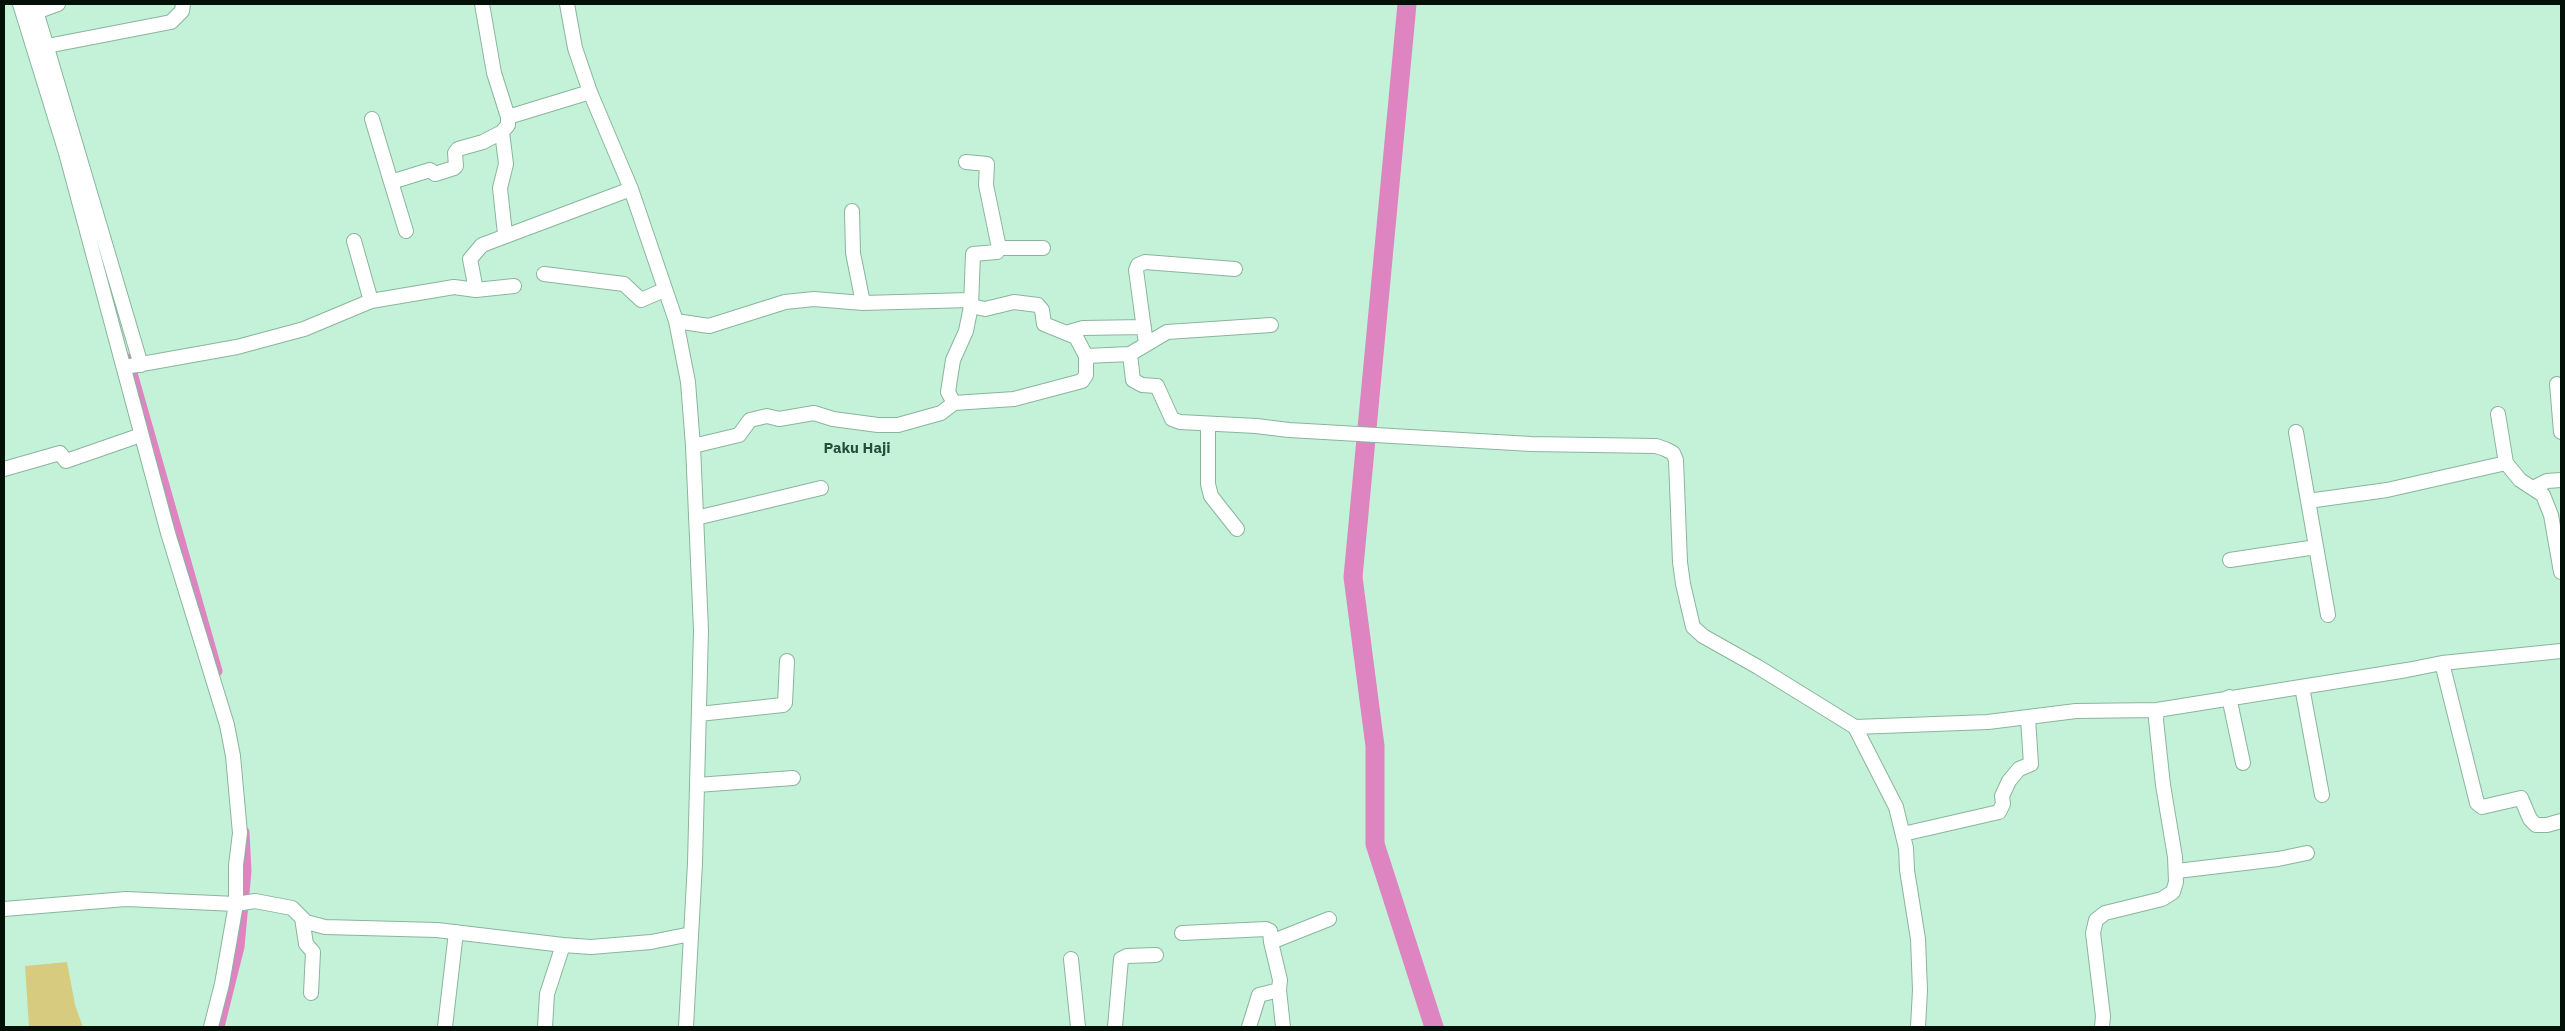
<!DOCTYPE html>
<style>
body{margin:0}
#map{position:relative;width:2565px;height:1031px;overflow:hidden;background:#c4f2d8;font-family:"IBM Plex Sans",sans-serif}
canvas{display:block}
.frame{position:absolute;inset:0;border:5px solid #021008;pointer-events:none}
</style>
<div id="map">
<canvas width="2565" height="1031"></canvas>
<div class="frame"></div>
</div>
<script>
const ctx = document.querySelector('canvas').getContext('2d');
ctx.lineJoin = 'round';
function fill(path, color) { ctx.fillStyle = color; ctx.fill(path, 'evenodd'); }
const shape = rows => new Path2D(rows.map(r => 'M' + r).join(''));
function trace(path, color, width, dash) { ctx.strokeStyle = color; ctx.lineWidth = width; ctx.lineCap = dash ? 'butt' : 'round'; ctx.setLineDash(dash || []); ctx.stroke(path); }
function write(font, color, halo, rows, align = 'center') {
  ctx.font = font + ' "IBM Plex Sans",sans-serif'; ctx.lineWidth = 4.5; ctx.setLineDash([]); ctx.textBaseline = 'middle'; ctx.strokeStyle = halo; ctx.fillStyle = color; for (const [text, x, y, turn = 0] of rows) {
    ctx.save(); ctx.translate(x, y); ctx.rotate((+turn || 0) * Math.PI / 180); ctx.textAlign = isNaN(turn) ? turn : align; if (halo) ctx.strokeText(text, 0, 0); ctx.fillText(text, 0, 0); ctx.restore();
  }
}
fill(shape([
 [67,962,75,1005,83,1027,29,1027,25,966]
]), '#d7cb7f');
trace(shape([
 [128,359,217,671],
 [219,1027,239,947,246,871,244,832]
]), '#de85c1', 11);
trace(shape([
 [1407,4,1353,577,1375,746,1375,844,1434,1027]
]), '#de85c1', 19);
const minor = shape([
 [20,4,66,153,168,533,227,725,233,756,240,833,236,865,236,904,222,984,211,1027],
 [34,4,141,365],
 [482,4,494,73,508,117,508,125,502,132,506,164,500,188,505,234],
 [567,4,575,48,590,92,631,189,676,321,688,382,693,446,701,630,695,863,686,1027],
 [28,15,58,4],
 [47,46,171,22,182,11,183,4],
 [508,117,590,92],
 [372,119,391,182],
 [966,162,987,164,986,185,999,248],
 [852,211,853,253,863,303],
 [406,231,391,182,430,170,435,174,454,168,456,166,455,153,458,149,483,142,502,132],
 [354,241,371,301],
 [544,274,624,284,641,300,664,290],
 [476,290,470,259,482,245,631,189],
 [676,321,709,326,785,302,814,299,863,303,970,300],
 [1069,332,1083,328,1144,327],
 [1146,344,1136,270,1138,265,1145,262,1235,269],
 [1130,354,1133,380,1142,385,1157,386,1172,419,1180,422,1256,426,1289,430,1531,444,1656,446,1665,449,1673,453,1676,460,1680,562,1683,584,1693,627,1703,636,1758,667,1855,727,1988,722,2076,711,2157,710,2407,670,2442,663,2561,651],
 [1086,356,1130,354,1167,332,1271,325],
 [125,367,237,347,304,329,371,301,454,287,476,290,514,286],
 [2557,384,2561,432],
 [954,403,948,392,953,360,966,331,971,306],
 [2498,414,2506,463,2520,480,2543,495,2551,515,2561,572],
 [1208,424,1208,484,1211,496,1237,529],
 [2296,432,2328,615],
 [693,446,739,435,750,420,767,416,779,419,814,413,833,419,878,425,898,425,941,413,954,403,1014,399,1082,381,1086,375,1086,356,1076,337,1044,324,1042,310,1038,305,1014,302,985,309,971,306,973,254,997,252,999,248,1043,248],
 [4,469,60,453,66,461,141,435],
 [2533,488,2547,481,2561,480],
 [2308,501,2387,490,2506,463],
 [696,518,821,488],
 [2230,560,2316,547],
 [2442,663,2477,803,2482,807,2521,798,2530,819,2536,825,2547,825,2561,821],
 [2302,687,2322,795],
 [2229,697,2243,763],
 [699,714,783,705,785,703,787,661],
 [1855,727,1896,807,1906,848,1907,870,1918,939,1920,990,1918,1027],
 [697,785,793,778],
 [1903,834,1999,812,2003,804,2002,796,2009,781,2019,769,2031,764,2028,718],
 [2177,871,2278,859,2307,853],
 [4,909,126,899,236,904,255,901,292,908,306,922,325,927,437,930,563,945,591,947,651,942,691,934],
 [302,918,306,944,313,952,311,993],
 [1182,933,1266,929,1270,931,1271,942],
 [1071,959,1078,1027],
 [1279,990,1283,1027],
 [445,1027,456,932],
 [545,1027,547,994,563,945],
 [1115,1027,1121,959,1127,956,1156,955],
 [1249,1027,1259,995,1279,990,1280,980,1271,942,1329,919],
 [2102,1027,2103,1016,2093,933,2096,920,2105,913,2162,899,2173,892,2176,882,2175,857,2163,785,2156,720,2157,710]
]);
trace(minor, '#89b59d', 16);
trace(minor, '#fff', 14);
write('bold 15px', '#244d39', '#c4f2d8', [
 ["Paku Haji",857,449]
]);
</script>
